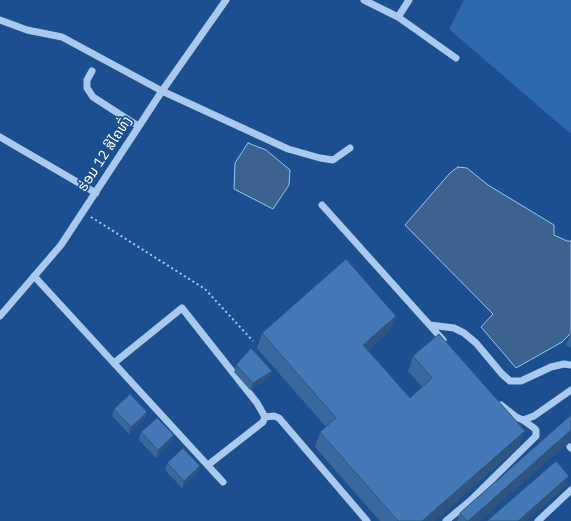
<!DOCTYPE html>
<meta charset="utf-8">
<style>
body{margin:0}
canvas{display:block;background:#1b4f8f}
</style>
<canvas width="571" height="521"></canvas>
<script>
const ctx = document.querySelector('canvas').getContext('2d');
ctx.lineJoin = 'round';
function fill(path, color) { ctx.fillStyle = color; ctx.fill(path, 'evenodd'); }
const shape = rows => new Path2D(rows.map(r => 'M' + r).join(''));
function trace(path, color, width, dash) { ctx.strokeStyle = color; ctx.lineWidth = width; ctx.lineCap = dash ? 'butt' : 'round'; ctx.setLineDash(dash || []); ctx.stroke(path); }
function write(font, color, halo, rows, align = 'center') {
  ctx.font = font + ' "IBM Plex Sans","Noto Sans Lao",sans-serif'; ctx.lineWidth = 3.5; ctx.setLineDash([]); ctx.textBaseline = 'middle'; ctx.strokeStyle = halo; ctx.fillStyle = color; for (const [text, x, y, turn = 0] of rows) {
    ctx.save(); ctx.translate(x, y); ctx.rotate((+turn || 0) * Math.PI / 180); ctx.textAlign = isNaN(turn) ? turn : align; if (halo) ctx.strokeText(text, 0, 0); ctx.fillText(text, 0, 0); ctx.restore();
  }
}
fill(shape([
 [464,0,571,0,571,134,449,29]
]), '#2e69ad');
const water = shape([
 [248,143,266,150,290,170,289,185,273,209,234,189,235,163,248,143],
 [458,167,467,168,488,185,554,225,554,235,567,241,571,241,571,333,562,342,516,368,481,327,493,314,405,225,450,173,458,167]
]);
fill(water, '#3c6290');
trace(water, '#9cc4f0', 1);
trace(shape([
 [91,217,205,289,253,341]
]), '#a9c9ee', 2, [2, 3]);
trace(shape([
 [364,0,398,17,456,58],
 [398,17,409,0],
 [0,20,27,30,62,37,162,91,288,149,320,158,333,160,350,148],
 [92,71,87,80,87,88,93,97,138,126],
 [0,137,96,193],
 [322,205,443,340],
 [34,276,223,482],
 [0,316,61,245,162,91,226,0],
 [430,325,454,328,464,333,476,343,502,374,510,381,521,381,551,367,564,364,571,365],
 [114,363,182,308,257,403,265,417,263,422,208,465],
 [501,405,516,417,523,420,534,416,571,390],
 [265,417,274,416,279,418,367,521],
 [570,447,571,448],
 [446,521,470,501,536,436,536,430,534,428,523,420],
 [538,521,571,490]
]), '#a9c9ee', 7);
fill(shape([
 [391,330,368,350,410,398,422,387,408,371,413,356,520,445,434,521,380,521,315,447,320,432,326,427,257,348,262,333],
 [571,332,571,348,566,345],
 [236,365,269,378,250,390,234,372],
 [114,409,147,412,144,420,129,434,112,416],
 [571,415,571,440,479,521,457,521,460,513],
 [141,432,174,435,171,443,156,458,139,440],
 [167,463,197,474,182,488,165,470]
]), '#3a679d');
fill(shape([
 [396,316,391,330,358,359,363,345],
 [272,371,269,378,250,390,253,383],
 [147,412,144,420,129,434,131,427],
 [571,430,571,440,479,521,468,521],
 [525,431,520,445,434,521,422,521],
 [174,435,171,443,156,458,158,450],
 [200,466,197,474,182,488,184,481],
 [569,476,565,487,526,521,518,521]
]), '#305480');
const building = shape([
 [346,259,396,316,363,345,410,398,432,378,413,356,439,334,525,431,422,521,398,521,320,432,336,418,262,333,346,259],
 [251,348,272,371,253,383,236,365,251,348],
 [130,394,147,412,131,427,114,409,130,394],
 [571,415,571,430,468,521,467,521,460,513,571,415],
 [157,418,174,435,158,450,141,432,157,418],
 [183,448,200,466,184,481,167,463,183,448],
 [556,461,569,476,518,521,487,521,556,461]
]);
fill(building, '#4478b7');
trace(building, '#305480', 1);
write('14px', '#fff', '#1b4f8f', [
 ["ຮ່ອມ 12 ສີໄຄທົ່ງ",105,154,-57]
]);
</script>
